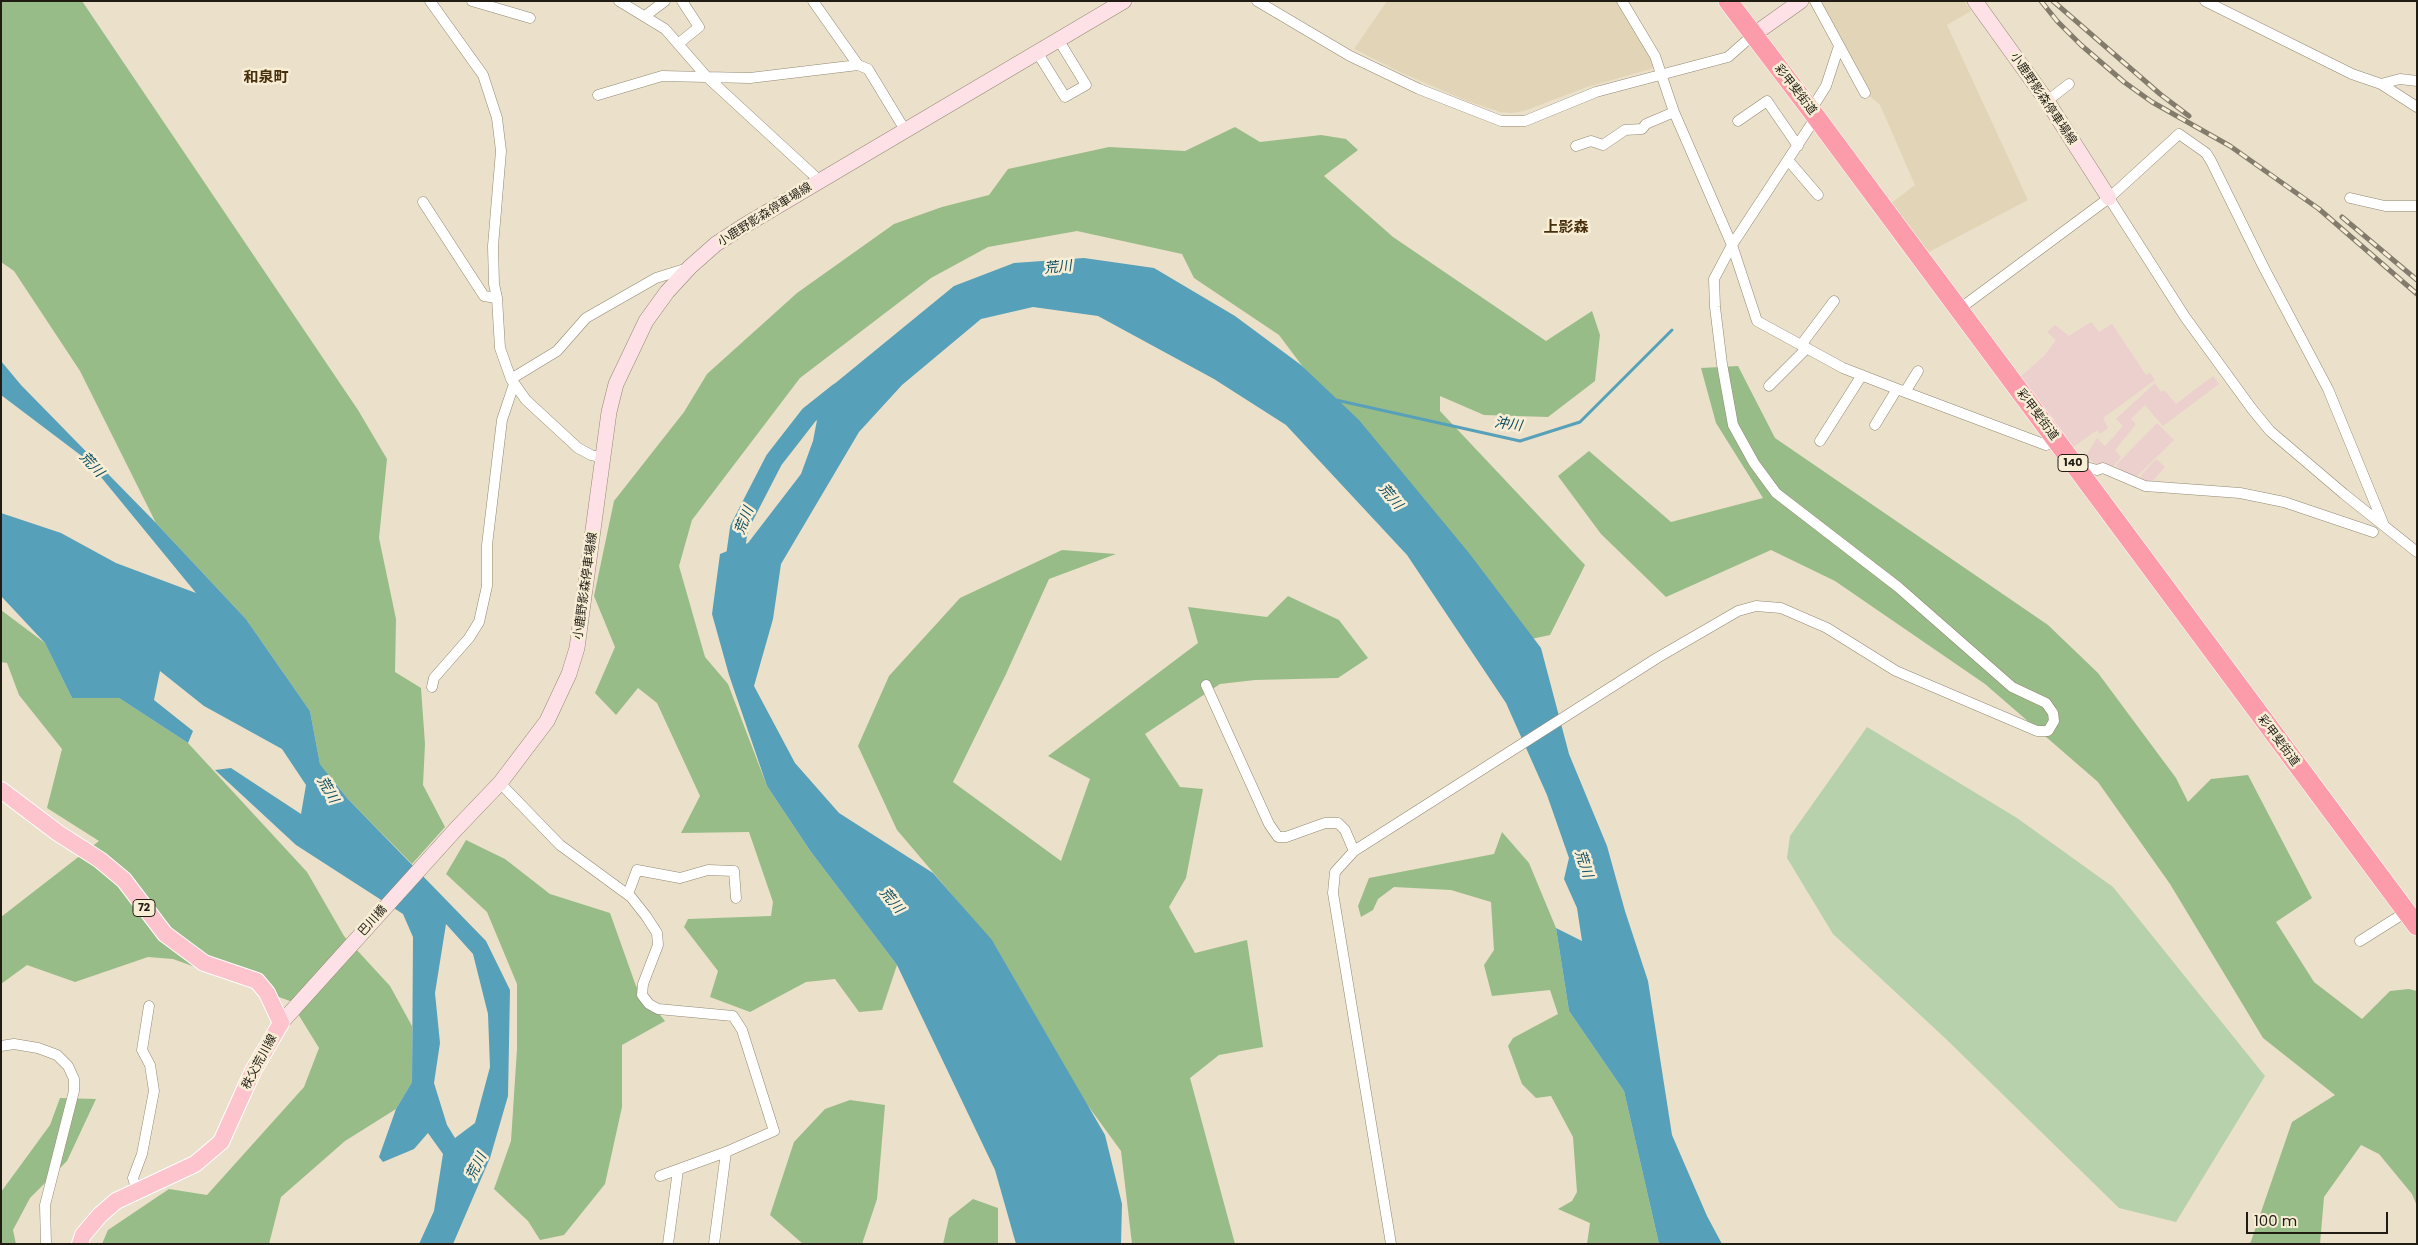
<!DOCTYPE html>
<meta charset="utf-8">
<style>
body{margin:0}
#map{position:relative;width:2418px;height:1245px;overflow:hidden;background:#ebe0c9;font-family:Poppins,sans-serif}
canvas{display:block}
.frame{position:absolute;inset:0;border:2px solid #201c14;pointer-events:none}
.scale{position:absolute;left:2246px;top:1212px;width:142px;height:22px;box-sizing:border-box;border:2px solid #201c14;border-top:0;padding-left:6px;font-size:15px;line-height:18px;white-space:nowrap;color:#201c14;-webkit-text-stroke:4px #f8eed6;paint-order:stroke}
</style>
<div id="map">
<canvas width="2418" height="1245"></canvas>
<div class="frame"></div>
<div class="scale">100 m</div>
</div>
<script>
const ctx = document.querySelector('canvas').getContext('2d');
ctx.lineJoin = 'round';
function fill(path, color) { ctx.fillStyle = color; ctx.fill(path, 'evenodd'); }
const shape = rows => new Path2D(rows.map(r => 'M' + r).join(''));
function trace(path, color, width, dash) { ctx.strokeStyle = color; ctx.lineWidth = width; ctx.lineCap = dash ? 'butt' : 'round'; ctx.setLineDash(dash || []); ctx.stroke(path); }
function write(font, color, halo, rows, align = 'center') {
  ctx.font = font + ' Poppins,"Noto Sans JP",sans-serif'; ctx.lineWidth = 5; ctx.setLineDash([]); ctx.textBaseline = 'middle'; ctx.strokeStyle = halo; ctx.fillStyle = color; for (const [text, x, y, turn = 0] of rows) {
    ctx.save(); ctx.translate(x, y); ctx.rotate((+turn || 0) * Math.PI / 180); ctx.textAlign = isNaN(turn) ? turn : align; if (halo) ctx.strokeText(text, 0, 0); ctx.fillText(text, 0, 0); ctx.restore();
  }
}
fill(shape([
 [2091,322,2099,332,2112,324,2146,375,2150,373,2155,380,2103,418,2108,428,2100,434,2097,430,2069,450,2019,378,2044,356,2056,340,2047,332,2055,325,2069,336],
 [2213,376,2219,384,2163,426,2145,405,2131,419,2136,424,2115,450,2121,457,2112,468,2105,462,2100,468,2086,456,2097,438,2105,446,2123,426,2116,419,2155,383,2161,392,2164,390,2176,404],
 [2157,423,2174,440,2132,481,2116,465],
 [2156,459,2165,467,2149,485,2140,477]
]), '#ebd0ce');
fill(shape([
 [1387,1,1618,1,1654,65,1651,69,1587,87,1524,111,1512,113,1500,112,1467,101,1402,73,1354,49],
 [1817,1,1964,1,1971,11,1947,25,2028,200,1927,253,1890,204,1915,185,1880,105,1865,92]
]), '#e2d5b7');
fill(shape([
 [1867,727,2017,818,2113,887,2265,1076,2176,1222,2119,1208,1946,1039,1833,934,1787,858,1790,836]
]), '#b7d1ac');
fill(shape([
 [1,1,82,1,358,410,387,459,379,538,396,619,395,672,421,688,425,744,423,785,445,827,412,864,348,799,320,764,310,711,246,619,156,523,80,371,14,271,1,262],
 [1235,127,1260,142,1321,135,1346,139,1358,150,1324,176,1393,237,1546,341,1592,311,1600,335,1595,381,1548,417,1484,415,1440,396,1440,411,1585,565,1550,635,1522,641,1391,484,1279,335,1194,278,1182,254,1077,231,988,247,931,278,800,378,692,520,679,566,705,657,728,684,767,786,811,852,897,965,882,1010,859,1012,835,979,806,982,750,1012,710,997,718,971,684,927,688,919,771,916,773,902,749,832,681,833,700,796,657,703,638,688,616,715,595,693,615,647,594,596,614,501,684,412,707,374,797,293,894,224,942,207,989,195,1008,169,1109,147,1185,151],
 [1738,366,1775,438,2048,625,2098,673,2176,778,2188,802,2211,779,2248,775,2312,898,2276,922,2314,982,2362,1019,2390,991,2409,989,2417,991,2417,1206,2412,1194,2379,1154,2361,1145,2324,1197,2320,1244,2250,1244,2292,1122,2335,1095,2263,1038,2170,884,2098,782,1985,684,1835,581,1771,550,1666,597,1601,534,1558,476,1589,451,1671,522,1763,498,1716,423,1701,368],
 [1062,550,1116,554,1049,579,1006,674,953,782,1061,861,1090,779,1048,756,1198,643,1188,607,1267,617,1288,596,1339,620,1368,658,1338,678,1255,680,1220,684,1145,734,1180,787,1203,789,1186,878,1169,907,1195,953,1247,940,1263,1047,1219,1055,1190,1078,1235,1244,1132,1244,1121,1151,1086,1103,994,944,897,830,858,746,889,676,960,598],
 [1,610,45,643,72,698,119,698,188,743,307,872,344,936,390,986,412,1026,412,1082,396,1109,345,1141,281,1197,269,1244,102,1244,108,1230,169,1189,207,1195,304,1087,319,1048,290,1001,173,959,148,957,75,982,27,965,1,984,1,917,99,841,47,808,62,749,19,695,7,663,1,662],
 [1502,832,1529,863,1556,928,1569,1011,1624,1091,1659,1244,1587,1244,1590,1223,1558,1209,1572,1201,1577,1192,1573,1137,1551,1096,1536,1098,1522,1084,1508,1046,1513,1038,1558,1014,1550,990,1492,996,1484,965,1494,950,1491,902,1451,890,1394,887,1378,899,1373,910,1361,917,1358,906,1369,878,1494,854],
 [466,840,505,859,550,894,610,913,636,986,665,1021,622,1045,622,1107,605,1184,564,1235,540,1240,528,1221,494,1189,511,1141,517,1049,517,984,487,912,446,874],
 [60,1098,96,1099,67,1161,30,1198,13,1230,16,1244,1,1244,1,1192,50,1125],
 [850,1100,885,1105,877,1199,862,1244,803,1244,770,1215,794,1142,825,1109],
 [973,1199,998,1208,998,1244,943,1244,949,1218]
]), '#98bc88');
fill(shape([
 [1084,258,1154,268,1235,316,1301,365,1359,420,1469,553,1541,648,1569,754,1607,846,1625,911,1648,981,1672,1135,1707,1216,1722,1244,1659,1244,1624,1091,1569,1011,1556,928,1582,941,1577,908,1564,879,1569,858,1547,795,1506,703,1407,555,1286,425,1214,379,1098,316,1033,307,981,319,902,385,859,432,781,564,773,619,754,686,795,763,839,813,933,873,992,940,1105,1135,1122,1204,1121,1244,1016,1244,995,1170,897,965,811,852,767,786,729,675,712,614,720,554,748,543,801,474,813,441,822,394,954,286,1014,263],
 [1,361,21,385,156,523,246,619,310,711,320,764,348,799,486,941,510,990,508,1096,490,1158,453,1244,419,1244,434,1211,443,1154,428,1133,414,1149,383,1162,379,1157,396,1109,412,1082,413,937,403,914,296,845,215,770,231,768,301,814,306,785,282,749,204,706,160,671,154,700,193,731,188,743,119,698,72,698,45,643,1,596,1,513,61,533,116,563,196,593,87,460,1,395],
 [446,924,473,954,488,1014,490,1067,475,1123,455,1138,447,1125,434,1083,440,1043,435,993]
]), '#57a0ba');
trace(shape([
 [1336,400,1520,441,1580,422,1672,330]
]), '#57a0ba', 3);
trace(shape([
 [733,571,739,528,774,460,809,415,838,392]
]), '#57a0ba', 18);
const street = shape([
 [430,1,483,75,497,118,501,151,493,246,494,284,497,298,500,348,511,379,526,400,578,448,591,455,603,458],
 [472,1,530,18],
 [619,1,665,29,706,76,820,181],
 [813,1,858,65],
 [1257,1,1350,56,1419,89,1501,121,1525,121,1596,92,1728,57,1753,35],
 [1622,1,1655,56,1674,112,1732,245,1757,321,1843,368,1897,389,2046,445,2056,441],
 [1815,1,1865,93],
 [2205,1,2352,74,2381,84,2417,107],
 [645,16,665,1],
 [678,44,699,27,682,1],
 [1037,52,1065,97,1086,85,1058,39],
 [2381,84,2400,79,2417,81],
 [598,95,662,76,750,78,858,65,868,69,905,130],
 [2047,101,2069,84],
 [1738,121,1767,101,1798,146],
 [1576,146,1591,141,1603,145,1625,130,1642,129,1646,124,1674,112],
 [1788,160,1818,195],
 [2109,198,2185,317,2252,409,2270,431,2344,494,2417,552],
 [2350,198,2385,206,2417,206],
 [423,202,484,296,497,298],
 [1958,310,2109,198,2179,134,2206,153,2211,161,2264,268,2328,389,2383,523],
 [1801,345,1834,301],
 [511,379,557,351,586,318,656,278,688,268],
 [1769,386,1807,348],
 [1905,392,1918,371],
 [1875,425,1897,389],
 [1820,441,1862,375],
 [2075,464,2097,470,2103,468,2145,486,2240,493,2284,502,2373,532],
 [1206,685,1269,824,1278,837,1286,837,1325,823,1338,823,1345,830,1354,851],
 [432,687,434,678,469,638,479,622,487,586,487,545,502,420,514,384],
 [500,783,560,845,631,897,646,916,657,933,658,945,643,984,642,995,649,1004,658,1009,733,1016,742,1030,774,1131,726,1152,660,1176],
 [628,894,637,870,680,878,708,870,734,871,736,898],
 [2360,941,2406,912],
 [1,1046,14,1044,38,1048,57,1055,68,1066,74,1079,74,1091,45,1205,46,1244],
 [137,1191,133,1178,142,1154,154,1091,150,1065,142,1050,149,1006],
 [668,1244,678,1170],
 [714,1244,726,1152],
 [1391,1244,1333,893,1335,872,1354,851,1657,658,1738,611,1756,606,1781,608,1827,628,1896,671,2037,731,2048,731,2054,721,2053,713,2046,703,2012,687,1898,587,1776,493,1754,463,1733,425,1722,364,1715,307,1714,279,1732,245,1816,117,1814,105,1826,86,1839,46]
]);
const secondary = shape([
 [1975,1,2047,101,2109,198],
 [1753,35,1801,1],
 [281,1023,456,829,500,783,547,721,569,674,577,648,609,412,616,384,646,321,667,292,690,267,716,244,742,227,1124,1]
]);
const primary = shape([
 [1,790,58,833,100,860,124,880,165,934,204,963,257,981,267,993,281,1023,253,1071,221,1142,195,1164,116,1201,100,1215,83,1235,80,1244]
]);
const highway = shape([
 [1728,1,1816,117,2417,926]
]);
trace(street, '#928973', 11);
trace(secondary, '#928973', 16);
trace(primary, '#fff', 18);
trace(highway, '#fff', 20);
trace(street, '#fff', 10);
trace(secondary, '#fee1e6', 15);
trace(primary, '#fdc4cd', 16);
trace(highway, '#fc9cab', 19);
const rail = shape([
 [2041,1,2057,21,2081,45,2124,82,2152,102,2230,146,2319,209,2417,294],
 [2053,1,2160,94,2189,116],
 [2342,217,2417,280]
]);
trace(rail, '#837b6c', 5);
trace(rail, '#f8eed6', 3, [9]);
for (const [x, y, w] of [
 [2073,463,30],
 [144,908,22]
]) { const box = new Path2D(); box.roundRect(x - w / 2, y - 8.5, w, 17, 4); ctx.fillStyle = '#f8eed6'; ctx.fill(box); trace(box, '#201c14', 1); }
write('bold 11px', '#201c14', null, [
 ["140",2073,463],
 ["72",144,908]
]);
write('12px', '#201c14', '#f8eed6', [
 ["彩甲斐街道",1795,90,52],
 ["小鹿野影森停車場線",2043,99,56],
 ["小鹿野影森停車場線",765,215,-32],
 ["彩甲斐街道",2037,415,53],
 ["小鹿野影森停車場線",586,586,-82],
 ["彩甲斐街道",2278,741,53],
 ["巴川橋",373,921,-48],
 ["秩父荒川線",260,1062,-62]
]);
write('italic 14px', '#0e4d60', '#f8eed6', [
 ["荒川",1058,268,-6],
 ["沖川",1508,425,8],
 ["荒川",91,465,47],
 ["荒川",1390,497,50],
 ["荒川",745,521,-69],
 ["荒川",327,790,60],
 ["荒川",1583,864,72],
 ["荒川",891,901,50],
 ["荒川",477,1167,-64]
]);
write('bold 15px', '#472f0b', '#f8eed6', [
 ["和泉町",266,78],
 ["上影森",1566,228]
]);
</script>
